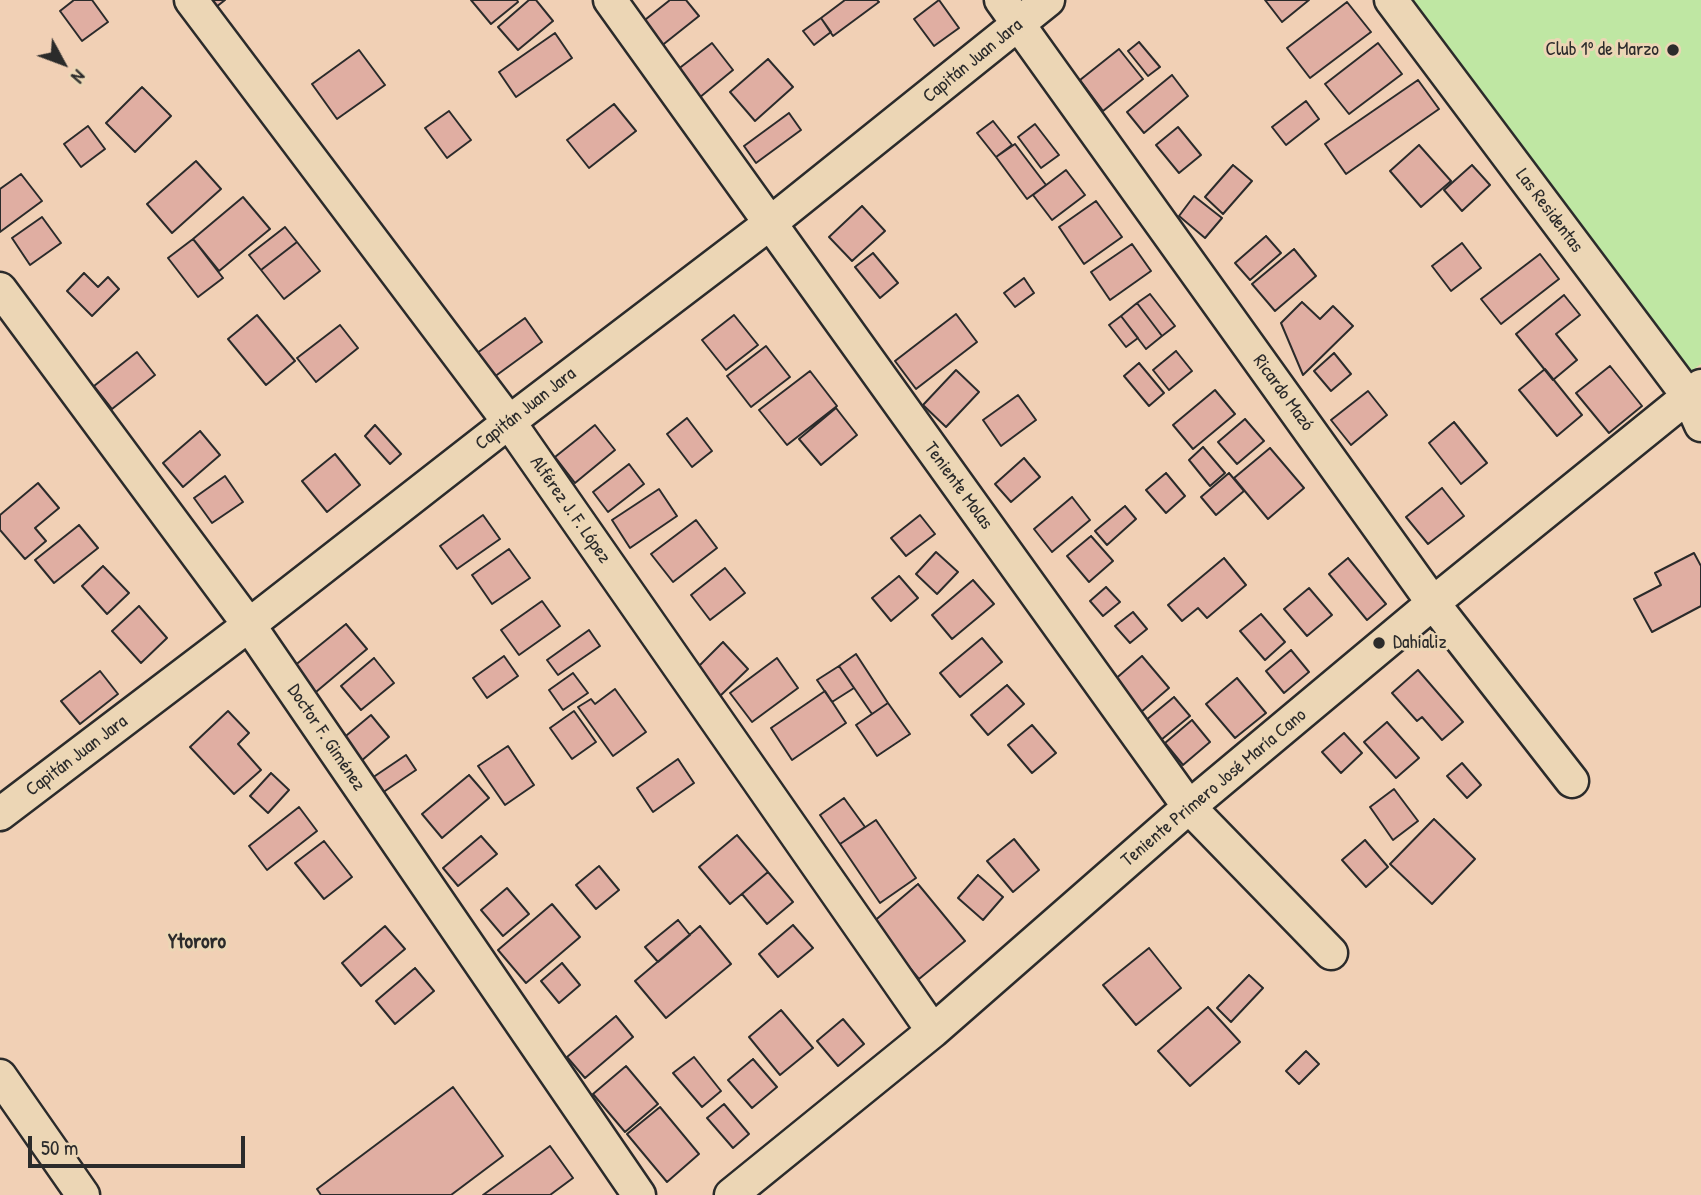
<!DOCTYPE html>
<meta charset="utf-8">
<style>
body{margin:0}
#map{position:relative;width:1701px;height:1195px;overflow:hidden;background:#f1d0b5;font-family:"Patrick Hand",sans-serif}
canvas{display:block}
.north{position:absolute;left:28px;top:28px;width:70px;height:70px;-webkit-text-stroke:5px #ecd6b5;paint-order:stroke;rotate:131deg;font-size:19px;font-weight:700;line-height:28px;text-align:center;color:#2b2b2b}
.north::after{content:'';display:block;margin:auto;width:24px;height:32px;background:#2b2b2b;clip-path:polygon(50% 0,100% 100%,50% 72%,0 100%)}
.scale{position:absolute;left:28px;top:1136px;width:217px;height:32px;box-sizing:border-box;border:4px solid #2b2b2b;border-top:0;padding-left:9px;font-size:21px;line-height:24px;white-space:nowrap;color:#2b2b2b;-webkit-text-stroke:5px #ecd6b5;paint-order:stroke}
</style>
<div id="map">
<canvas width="1701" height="1195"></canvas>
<div class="north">N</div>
<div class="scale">50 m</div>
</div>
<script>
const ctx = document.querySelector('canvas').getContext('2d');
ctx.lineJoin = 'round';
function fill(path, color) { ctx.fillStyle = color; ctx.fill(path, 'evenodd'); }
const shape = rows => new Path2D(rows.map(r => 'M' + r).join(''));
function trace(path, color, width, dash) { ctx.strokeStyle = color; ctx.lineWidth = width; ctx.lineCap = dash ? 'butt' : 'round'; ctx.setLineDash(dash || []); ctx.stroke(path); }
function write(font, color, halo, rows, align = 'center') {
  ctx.font = font + ' "Patrick Hand",sans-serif'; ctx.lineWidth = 6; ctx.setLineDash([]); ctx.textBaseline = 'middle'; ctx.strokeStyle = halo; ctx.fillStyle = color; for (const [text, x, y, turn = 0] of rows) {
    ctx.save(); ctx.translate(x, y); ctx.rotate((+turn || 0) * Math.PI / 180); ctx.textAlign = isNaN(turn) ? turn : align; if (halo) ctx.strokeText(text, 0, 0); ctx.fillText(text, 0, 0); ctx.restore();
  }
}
fill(shape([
 [1406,0,1701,0,1701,364,1686,375]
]), '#bfe7a3');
const building = shape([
 [74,0,92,0,108,22,82,41,60,11,74,0],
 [203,0,225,0,211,11,203,0],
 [471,0,517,0,518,2,491,24,471,0],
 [529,0,536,0,553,21,518,50,498,27,529,0],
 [670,0,686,0,699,16,655,51,636,27,670,0],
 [845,0,877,0,879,2,833,36,821,18,845,0],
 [939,0,959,28,934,46,914,19,939,0],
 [1265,0,1309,0,1282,22,1265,0],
 [1347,2,1371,32,1310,78,1287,48,1347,2],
 [821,18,831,32,814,45,803,31,821,18],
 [555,33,572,58,516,97,499,72,555,33],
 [1139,42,1160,67,1148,76,1128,51,1139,42],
 [712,43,733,70,699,98,677,70,712,43],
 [1378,43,1402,74,1349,114,1325,84,1378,43],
 [1119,49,1143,79,1103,111,1080,80,1119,49],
 [359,50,385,85,337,119,312,84,359,50],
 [768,59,793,87,755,121,730,92,768,59],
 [1172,75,1188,96,1144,133,1127,112,1172,75],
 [1418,80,1439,109,1346,174,1325,144,1418,80],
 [142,87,171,116,135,152,106,123,142,87],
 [1306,101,1319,119,1286,145,1272,127,1306,101],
 [614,104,636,131,589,168,567,140,614,104],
 [449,111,471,140,447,158,425,128,449,111],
 [789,113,801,130,756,163,744,146,789,113],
 [993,121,1012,145,996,157,977,133,993,121],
 [1035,124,1059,155,1041,168,1018,137,1035,124],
 [88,126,105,149,81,167,64,144,88,126],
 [1178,127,1201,155,1179,173,1156,145,1178,127],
 [1015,144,1046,185,1027,199,996,157,1015,144],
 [1419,145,1451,181,1421,207,1390,171,1419,145],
 [196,161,221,189,172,233,147,204,196,161],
 [1233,165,1252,181,1223,214,1205,197,1233,165],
 [1472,165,1490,185,1462,211,1444,190,1472,165],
 [1066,170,1085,195,1052,220,1033,195,1066,170],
 [21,174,42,201,0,232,0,189,21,174],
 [1194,196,1222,218,1205,238,1179,216,1194,196],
 [243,197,270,229,219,271,193,239,243,197],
 [1096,201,1122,237,1084,264,1059,227,1096,201],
 [862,206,885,231,852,261,829,237,862,206],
 [42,217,61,243,30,265,12,238,42,217],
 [285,227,297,242,261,270,249,255,285,227],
 [1266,236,1281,253,1250,280,1235,263,1266,236],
 [193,239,223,278,198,297,168,258,193,239],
 [297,242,320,271,284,299,261,270,297,242],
 [1462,243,1481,268,1451,291,1432,266,1462,243],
 [1132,244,1151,271,1110,300,1091,272,1132,244],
 [1294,249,1316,276,1275,311,1252,284,1294,249],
 [873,253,898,283,880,298,855,267,873,253],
 [1540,254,1559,279,1501,324,1481,299,1540,254],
 [84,273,98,287,108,277,119,289,92,316,67,291,84,273],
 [1024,278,1034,293,1015,307,1004,293,1024,278],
 [1150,294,1175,326,1162,336,1137,303,1150,294],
 [1564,295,1580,315,1556,334,1577,360,1553,380,1516,334,1564,295],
 [1302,302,1320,319,1333,306,1353,326,1303,375,1281,323,1302,302],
 [1137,303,1162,336,1146,349,1121,316,1137,303],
 [956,314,977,342,916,389,895,361,956,314],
 [257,315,295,361,266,385,228,339,257,315],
 [734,315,758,345,726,370,702,340,734,315],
 [1121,316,1138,338,1126,347,1109,325,1121,316],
 [525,318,542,342,490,380,473,356,525,318],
 [340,325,358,348,316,382,297,358,340,325],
 [766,346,790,377,751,407,727,376,766,346],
 [1176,351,1192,371,1169,390,1153,370,1176,351],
 [137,352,155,375,112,409,94,386,137,352],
 [1334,353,1351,374,1331,391,1314,371,1334,353],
 [1139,363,1164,393,1149,406,1124,376,1139,363],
 [1610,366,1642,406,1609,433,1576,393,1610,366],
 [1545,369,1582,415,1557,436,1519,390,1545,369],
 [956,370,979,392,946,427,923,405,956,370],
 [810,371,837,406,787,445,759,410,810,371],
 [1215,390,1235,414,1193,449,1173,425,1215,390],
 [1368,391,1387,415,1351,445,1331,420,1368,391],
 [1018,395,1036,420,1001,446,983,420,1018,395],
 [836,408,857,435,821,465,799,439,836,408],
 [687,418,712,451,692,467,667,434,687,418],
 [1245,419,1264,441,1237,464,1218,442,1245,419],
 [1454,422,1487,463,1461,484,1429,443,1454,422],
 [375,425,401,454,390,464,365,436,375,425],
 [595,425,615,450,575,483,555,457,595,425],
 [200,431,220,455,183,487,163,463,200,431],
 [1203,447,1225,473,1210,486,1189,460,1203,447],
 [1270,448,1304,488,1268,519,1234,478,1270,448],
 [335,454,360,485,327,512,302,481,335,454],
 [1024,458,1040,477,1011,502,995,484,1024,458],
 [629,464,644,484,608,512,593,492,629,464],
 [1166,473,1185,496,1166,513,1146,490,1166,473],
 [1229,473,1244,491,1216,515,1201,497,1229,473],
 [225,476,243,502,212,523,194,498,225,476],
 [38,483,59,508,35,528,46,541,25,559,0,530,0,515,38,483],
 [1442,488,1464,516,1428,544,1406,517,1442,488],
 [659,489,677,516,630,548,612,520,659,489],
 [1072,497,1090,520,1052,552,1034,529,1072,497],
 [1125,506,1136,519,1107,545,1095,531,1125,506],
 [483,515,500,539,457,569,440,546,483,515],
 [920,515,935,534,906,556,891,538,920,515],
 [696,520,717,548,673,582,651,554,696,520],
 [79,525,98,548,54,583,35,560,79,525],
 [1091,536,1113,561,1089,582,1067,556,1091,536],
 [509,549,530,578,492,604,472,575,509,549],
 [936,552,958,572,937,594,916,574,936,552],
 [1694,553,1701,566,1701,606,1652,632,1634,599,1661,585,1655,573,1694,553],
 [1224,558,1246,585,1207,618,1198,608,1182,621,1168,605,1224,558],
 [1348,558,1386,604,1367,620,1329,574,1348,558],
 [103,566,129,593,107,614,82,586,103,566],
 [725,568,745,593,710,620,691,595,725,568],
 [899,576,918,598,891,621,872,598,899,576],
 [973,580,994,604,952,639,932,615,973,580],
 [1106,587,1120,602,1103,616,1090,601,1106,587],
 [1309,588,1332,615,1307,636,1284,609,1309,588],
 [542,601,560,626,519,655,501,630,542,601],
 [139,606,167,638,141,663,112,631,139,606],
 [1133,612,1147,629,1130,643,1115,626,1133,612],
 [1261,614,1285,642,1265,660,1240,631,1261,614],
 [346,624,367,649,310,697,288,671,346,624],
 [589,630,600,646,558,675,547,660,589,630],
 [982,638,1002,662,960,697,940,673,982,638],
 [723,642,748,669,719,697,694,671,723,642],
 [1291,650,1309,672,1284,693,1266,671,1291,650],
 [856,654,888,703,872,714,839,666,856,654],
 [504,656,518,676,487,698,473,678,504,656],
 [1142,656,1169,688,1140,713,1113,681,1142,656],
 [374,658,394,683,361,710,341,686,374,658],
 [777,658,798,688,752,722,730,693,777,658],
 [839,666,854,688,832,702,817,680,839,666],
 [1418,670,1463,722,1442,740,1422,717,1417,721,1392,693,1418,670],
 [100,671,118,694,80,724,61,701,100,671],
 [573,673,588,693,563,710,549,690,573,673],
 [1237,678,1266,713,1235,738,1206,704,1237,678],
 [1007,685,1024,704,988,735,971,715,1007,685],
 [615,689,646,732,613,756,578,707,591,699,595,704,615,689],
 [825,691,846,723,792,760,771,728,825,691],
 [1174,697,1190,716,1161,740,1145,721,1174,697],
 [888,703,910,734,877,756,856,725,888,703],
 [228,711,249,733,238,744,261,770,234,794,190,747,228,711],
 [574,711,596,742,572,759,550,728,574,711],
 [371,715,389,737,360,762,341,740,371,715],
 [1192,720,1210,742,1183,765,1165,743,1192,720],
 [1387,722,1419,758,1396,778,1364,742,1387,722],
 [1032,725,1056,753,1032,773,1008,745,1032,725],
 [1344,733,1362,753,1341,773,1322,752,1344,733],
 [508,746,534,785,505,805,478,766,508,746],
 [406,755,416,770,382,793,372,778,406,755],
 [678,759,694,783,653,812,637,788,678,759],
 [1462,763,1481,785,1467,798,1447,776,1462,763],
 [271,773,289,790,268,813,250,796,271,773],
 [469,775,489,798,442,838,422,814,469,775],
 [1394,789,1418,821,1393,840,1370,807,1394,789],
 [844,798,865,827,840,844,820,815,844,798],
 [299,807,317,831,267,870,249,846,299,807],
 [1434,819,1475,859,1432,904,1390,864,1434,819],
 [876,820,916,878,880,903,840,844,876,820],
 [737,835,768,872,730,904,699,867,737,835],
 [481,836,497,854,458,886,443,868,481,836],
 [1014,839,1039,870,1013,892,987,861,1014,839],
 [1365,840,1388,867,1366,887,1342,860,1365,840],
 [324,841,352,877,324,899,295,863,324,841],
 [599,866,619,890,596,909,576,885,599,866],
 [768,872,793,902,767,924,742,894,768,872],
 [978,875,1003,897,983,920,958,898,978,875],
 [918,884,965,941,919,979,872,923,918,884],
 [507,888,529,914,503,936,481,910,507,888],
 [552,904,580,937,526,983,498,950,552,904],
 [678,920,690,935,658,962,645,947,678,920],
 [793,925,813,948,778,977,759,954,793,925],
 [385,926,405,949,361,986,342,963,385,926],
 [700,926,731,964,666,1018,635,981,700,926],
 [1149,948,1181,988,1136,1025,1103,985,1149,948],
 [562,963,580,985,559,1003,541,981,562,963],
 [415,968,434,991,395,1024,376,1001,415,968],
 [1249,975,1263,988,1231,1022,1217,1008,1249,975],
 [1208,1007,1240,1042,1190,1086,1158,1051,1208,1007],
 [781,1010,813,1048,780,1075,749,1037,781,1010],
 [616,1016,633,1037,585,1078,567,1057,616,1016],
 [843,1019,864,1044,838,1066,817,1041,843,1019],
 [1306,1051,1319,1064,1299,1084,1286,1071,1306,1051],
 [694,1057,721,1091,702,1107,673,1073,694,1057],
 [753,1059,777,1087,752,1108,728,1080,753,1059],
 [626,1066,658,1104,625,1132,593,1094,626,1066],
 [453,1087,503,1156,451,1195,321,1195,317,1189,453,1087],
 [724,1104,749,1134,733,1148,707,1118,724,1104],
 [660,1107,699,1154,667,1182,627,1134,660,1107],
 [550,1146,573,1178,550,1195,483,1195,550,1146]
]);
fill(building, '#e0aea2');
trace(building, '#2b2b2b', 2);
const minor = shape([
 [191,0,509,422,933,1031],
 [610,0,1189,807,1331,953],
 [1001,0,1433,603,1572,781],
 [1391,0,1688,396,1701,425],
 [0,289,249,625,639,1195],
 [0,814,249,625,509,422,769,224,1048,0],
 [0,1076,83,1195],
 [731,1195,933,1031,1189,807,1433,603,1701,386]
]);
trace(minor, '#2b2b2b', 37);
trace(minor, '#ecd6b5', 32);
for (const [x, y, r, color] of [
 [1673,50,7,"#2b2b2b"],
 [1379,643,7,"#2b2b2b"]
]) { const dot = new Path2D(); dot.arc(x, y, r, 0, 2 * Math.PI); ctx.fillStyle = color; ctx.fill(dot); trace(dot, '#ecd6b5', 2.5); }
write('19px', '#2b2b2b', '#ecd6b5', [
 ["Club 1º de Marzo",1659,50],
 ["Dahializ",1393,643,"left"]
], 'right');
write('19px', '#2b2b2b', '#ecd6b5', [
 ["Capitán Juan Jara",973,61,-39],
 ["Las Residentas",1549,211,53],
 ["Ricardo Mazó",1283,393,54],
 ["Capitán Juan Jara",526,409,-38],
 ["Teniente Molas",958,486,54],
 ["Alférez J. F. López",570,510,55],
 ["Doctor F. Giménez",326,738,56],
 ["Capitán Juan Jara",77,756,-37],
 ["Teniente Primero José María Cano",1214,788,-40]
]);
write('bold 21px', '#2b2b2b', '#ecd6b5', [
 ["Ytororo",197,942]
]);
</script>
